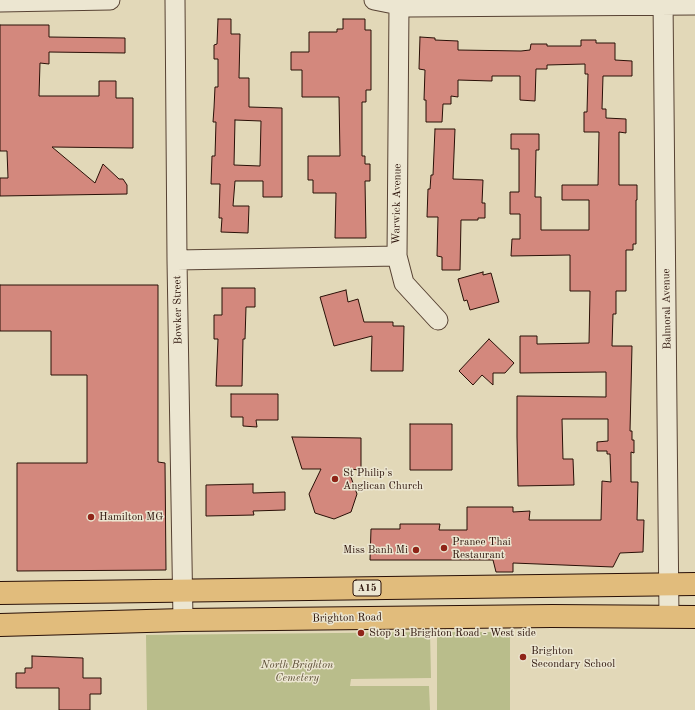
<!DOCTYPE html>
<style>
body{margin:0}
canvas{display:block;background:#e2d8b8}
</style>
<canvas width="695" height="710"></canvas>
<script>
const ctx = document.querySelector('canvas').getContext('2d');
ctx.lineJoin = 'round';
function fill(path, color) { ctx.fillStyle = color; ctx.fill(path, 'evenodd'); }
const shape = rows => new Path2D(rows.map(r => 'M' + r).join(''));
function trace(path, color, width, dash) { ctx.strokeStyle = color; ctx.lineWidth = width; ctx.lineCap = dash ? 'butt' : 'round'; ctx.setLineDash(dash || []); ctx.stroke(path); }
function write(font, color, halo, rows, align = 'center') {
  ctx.font = font + ' "Old Standard TT",serif'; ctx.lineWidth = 3; ctx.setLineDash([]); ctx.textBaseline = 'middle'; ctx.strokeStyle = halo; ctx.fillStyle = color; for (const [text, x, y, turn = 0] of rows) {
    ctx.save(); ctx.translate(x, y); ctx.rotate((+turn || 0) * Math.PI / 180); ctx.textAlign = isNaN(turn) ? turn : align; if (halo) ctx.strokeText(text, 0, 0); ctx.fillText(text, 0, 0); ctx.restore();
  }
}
fill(shape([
 [430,632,431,678,351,679,350,686,429,686,430,710,147,710,146,635],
 [437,632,510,632,510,710,437,710]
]), '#b9bd8b');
const building = shape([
 [218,19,231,19,231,34,240,34,239,78,249,78,249,107,282,108,282,197,263,197,263,181,235,181,233,206,249,206,248,233,221,232,222,218,219,218,220,184,211,184,212,156,215,156,216,122,213,122,214,108,215,87,218,87,218,59,214,59,214,45,217,44,218,19],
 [235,120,261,121,260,166,234,165,235,120],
 [343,19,365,19,365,30,371,30,371,90,366,90,366,102,362,102,362,156,365,156,365,164,370,164,370,181,365,181,366,238,335,238,336,193,313,193,313,180,308,180,308,156,340,156,339,97,302,97,302,70,291,70,291,52,309,52,309,32,337,32,337,29,343,29,343,19],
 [0,25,49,25,49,37,125,38,125,53,49,52,49,64,40,63,39,96,99,96,99,81,116,81,116,98,133,98,133,148,52,147,95,183,103,164,119,179,123,179,127,185,127,194,0,196,0,178,8,178,7,151,0,151,0,25],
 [420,37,435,38,435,40,458,41,458,50,521,51,530,50,531,44,547,44,547,46,581,46,581,40,596,40,596,43,615,43,615,60,632,61,632,76,603,76,602,109,606,109,606,118,626,119,626,133,619,132,619,185,637,185,637,200,636,200,636,244,633,244,633,250,626,250,626,291,616,291,616,314,613,314,612,346,632,346,630,431,632,431,632,440,634,440,634,453,631,452,631,482,638,482,637,520,644,520,643,552,620,553,613,567,513,563,513,572,496,572,493,560,370,560,371,529,400,529,400,524,440,524,439,530,467,530,467,507,513,507,513,512,530,511,529,520,601,520,602,481,611,482,610,454,607,454,607,451,597,451,597,442,608,441,608,419,562,419,563,459,573,459,574,485,518,486,517,437,517,396,606,397,606,372,520,373,520,336,537,336,537,344,589,343,590,291,570,291,570,255,511,256,512,239,520,239,520,214,510,214,510,192,519,192,519,149,511,149,511,134,539,134,539,150,536,150,535,197,541,197,541,230,589,230,589,200,562,200,562,185,598,185,599,132,584,132,584,112,587,112,588,74,585,74,585,64,547,65,547,69,536,69,535,101,520,100,520,76,492,76,492,81,458,80,458,97,451,96,451,104,443,104,442,122,426,122,426,100,424,100,425,70,419,69,420,37],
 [435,129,455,129,453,179,483,180,482,203,485,203,485,218,478,218,478,220,461,220,460,270,442,270,442,257,437,256,438,217,427,217,428,189,430,189,431,175,433,175,435,129],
 [483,272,483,275,491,273,499,302,470,310,467,300,464,301,458,279,483,272],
 [0,285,158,285,158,462,165,463,166,570,17,571,17,463,87,463,87,375,51,375,51,331,0,331,0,285],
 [222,288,255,288,255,307,246,307,245,339,243,339,242,386,216,386,218,339,214,339,214,315,222,315,222,288],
 [346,290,348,302,358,299,364,322,393,322,393,326,404,326,403,371,371,371,372,336,334,346,320,297,346,290],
 [489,339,514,363,505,373,493,373,493,385,482,375,473,385,459,371,489,339],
 [231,394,278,394,278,420,256,420,257,427,243,426,243,417,231,417,231,394],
 [410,424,452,424,452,470,410,470,410,424],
 [292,437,361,438,361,470,348,469,357,494,351,512,334,519,315,513,309,494,321,469,302,469,292,437],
 [253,484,253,493,285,492,285,510,253,511,254,515,206,516,206,485,253,484],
 [32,656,83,658,83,678,101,678,101,694,90,694,90,710,59,710,59,688,16,688,16,673,25,673,25,668,32,668,32,656]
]);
fill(building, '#d3887d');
trace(building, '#291007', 1);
const minor = shape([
 [175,0,177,260,183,620],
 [374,0,409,7,695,5],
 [663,0,669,617],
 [0,2,110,0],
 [397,256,404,283,438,320],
 [177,260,397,256,399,5]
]);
const primary = shape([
 [0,593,695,584],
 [0,625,183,620,552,616,695,617]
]);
trace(minor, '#574233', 21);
trace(primary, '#291007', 24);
trace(minor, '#ece6d1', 19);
trace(primary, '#e1bc7c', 22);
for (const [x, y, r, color] of [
 [335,479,4,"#8f2418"],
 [91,517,4,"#8f2418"],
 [444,548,4,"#8f2418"],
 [416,550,4,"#8f2418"],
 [361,633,4,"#8f2418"],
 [523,657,4,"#8f2418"]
]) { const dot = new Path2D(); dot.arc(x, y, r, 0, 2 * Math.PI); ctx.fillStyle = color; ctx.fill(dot); trace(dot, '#ece6d1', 1.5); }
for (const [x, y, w] of [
 [367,588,28]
]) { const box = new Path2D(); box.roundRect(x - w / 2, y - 8, w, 16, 3); ctx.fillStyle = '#ece6d1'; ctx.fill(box); trace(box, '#291007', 1); }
write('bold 10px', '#291007', null, [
 ["A15",367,588]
]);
write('11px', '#291007', '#ece6d1', [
 ["Warwick Avenue",397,204,-89],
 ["Balmoral Avenue",667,309,-91],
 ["Bowker Street",178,310,-91],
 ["Brighton Road",347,618,-1]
]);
write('11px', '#291007', '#ece6d1', [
 ["St Philip's",343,473],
 ["Anglican Church",343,486],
 ["Hamilton MG",99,517],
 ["Pranee Thai",452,542],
 ["Restaurant",452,555],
 ["Miss Banh Mi",408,550,"right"],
 ["Stop 31 Brighton Road - West side",369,633],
 ["Brighton",531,651],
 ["Secondary School",531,664]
], 'left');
write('italic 11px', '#5b4d35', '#ece6d1', [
 ["North Brighton",297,665],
 ["Cemetery",297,678]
]);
</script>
